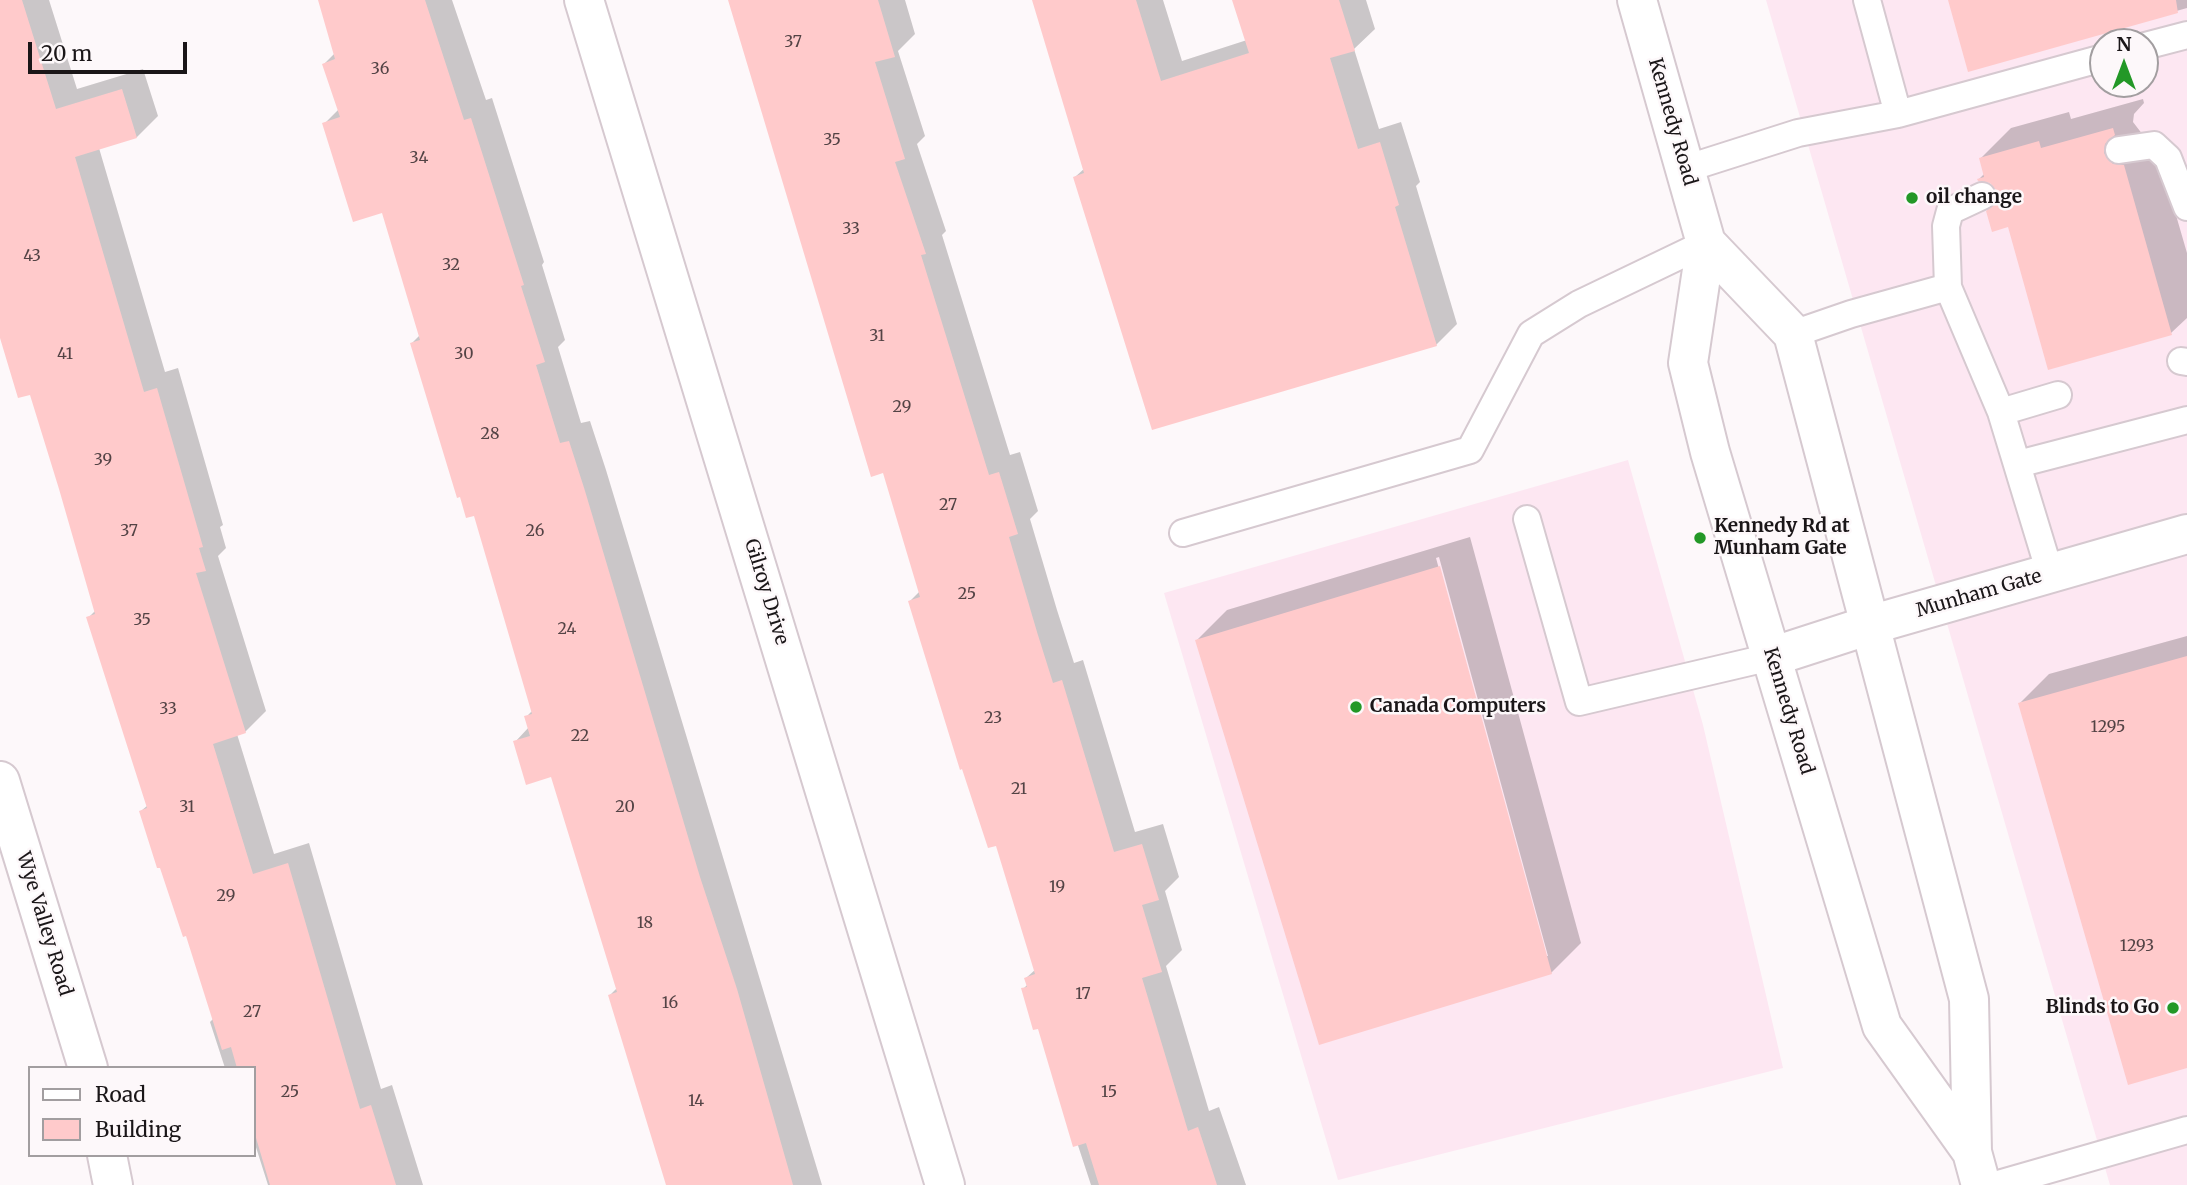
<!DOCTYPE html>
<style>
body{margin:0}
#map{position:relative;width:2187px;height:1185px;overflow:hidden;background:#fdf8fa;font-family:Merriweather,serif}
canvas{display:block}
.legend{position:absolute;left:28px;top:1066px;width:228px;height:91px;box-sizing:border-box;background:#fdf8fa;border:2px solid #a29ea0;margin:0;padding:9px 12px;list-style:none;font-size:21px;color:#1a1618}
.legend li{display:flex;align-items:center;gap:14px;height:35px}
.legend b{width:35px;border:2px solid #a29ea0}
.north{position:absolute;left:2089px;top:28px;width:70px;height:70px;box-sizing:border-box;background:#fdf8fa;border:2px solid #a29ea0;border-radius:50%;rotate:0deg;font-size:19px;font-weight:700;line-height:28px;text-align:center;color:#1a1618}
.north::after{content:'';display:block;margin:auto;width:24px;height:32px;background:#239827;clip-path:polygon(50% 0,100% 100%,50% 72%,0 100%)}
.scale{position:absolute;left:28px;top:42px;width:159px;height:32px;box-sizing:border-box;border:4px solid #1a1618;border-top:0;padding-left:9px;font-size:21px;line-height:24px;white-space:nowrap;color:#1a1618;-webkit-text-stroke:5px #fdf8fa;paint-order:stroke}
</style>
<div id="map">
<canvas width="2187" height="1185"></canvas>
<ul class="legend">
<li><b style="height:9px;background:#fff"></b>Road</li>
<li><b style="height:19px;background:#ffcacb"></b>Building</li>
</ul>
<div class="north">N</div>
<div class="scale">20 m</div>
</div>
<script>
const ctx = document.querySelector('canvas').getContext('2d');
ctx.lineJoin = 'round';
function fill(path, color) { ctx.fillStyle = color; ctx.fill(path, 'evenodd'); }
const shape = rows => new Path2D(rows.map(r => 'M' + r).join(''));
function trace(path, color, width, dash) { ctx.strokeStyle = color; ctx.lineWidth = width; ctx.lineCap = dash ? 'butt' : 'round'; ctx.setLineDash(dash || []); ctx.stroke(path); }
function write(font, color, halo, rows, align = 'center') {
  ctx.font = font + ' Merriweather,serif'; ctx.lineWidth = 5; ctx.setLineDash([]); ctx.textBaseline = 'middle'; ctx.strokeStyle = halo; ctx.fillStyle = color; for (const [text, x, y, turn = 0] of rows) {
    ctx.save(); ctx.translate(x, y); ctx.rotate((+turn || 0) * Math.PI / 180); ctx.textAlign = isNaN(turn) ? turn : align; if (halo) ctx.strokeText(text, 0, 0); ctx.fillText(text, 0, 0); ctx.restore();
  }
}
fill(shape([
 [1766,0,2187,0,2187,1185,2110,1185],
 [2103,42,2145,42,2145,84,2103,84],
 [1628,460,1703,725,1783,1068,1338,1180,1164,593]
]), '#fde7f2');
fill(shape([
 [0,0,49,0,77,89,143,69,158,116,137,137,99,148,165,372,178,368,223,525,220,527,226,548,218,556,266,711,245,732,237,734,274,854,309,843,381,1089,392,1085,423,1185,268,1185,254,1141,254,1068,225,1068,210,1022,214,1018,188,934,141,811,148,805,88,618,96,610,31,393,0,332],
 [319,0,452,0,486,100,492,98,544,262,542,265,565,340,558,347,581,423,590,421,606,470,822,1185,667,1185,610,995,617,988,552,775,515,742,529,727,526,717,533,710,475,514,412,343,420,335,384,211,324,124,339,109,324,64,335,53],
 [730,0,905,0,915,34,898,51,925,136,917,144,946,231,942,235,1010,455,1020,452,1038,511,1030,519,1057,610,1074,663,1083,660,1135,832,1163,824,1179,877,1165,891,1182,950,1166,966,1209,1111,1219,1107,1246,1185,1091,1185,1039,1027,1023,989,1028,984,1026,978,1036,969,997,844,910,601,920,591,884,471],
 [1034,0,1163,0,1182,61,1247,40,1234,0,1366,0,1375,29,1354,49,1379,129,1401,122,1420,182,1416,186,1457,324,1436,345,1075,177,1085,168],
 [1950,0,2187,0,2187,8,1969,70],
 [2143,99,2144,103,2134,114,2133,122,2143,135,2153,136,2187,253,2187,318,2171,333,1997,203,1998,189,1991,181,1979,179,1985,173,1981,158,2011,128,2069,112,2071,119],
 [1470,537,1581,943,1551,973,1197,640,1227,610],
 [1439,557,1548,956,1545,956,1436,558],
 [2187,636,2187,1067,2019,704,2049,674]
]), '#0003');
fill(shape([
 [0,0,22,0,56,109,122,89,137,138,75,157,144,392,157,388,203,547,199,548,206,571,196,573,246,733,213,744,253,874,288,863,360,1109,371,1105,396,1185,270,1185,254,1131,254,1068,237,1068,231,1047,222,1050,186,936,183,937,160,868,157,868,139,811,147,808,86,617,95,614,59,489,30,395,18,398,0,338],
 [318,0,425,0,464,120,471,118,524,285,521,286,545,362,536,365,560,443,569,441,585,491,700,877,737,989,793,1185,666,1185,608,995,617,992,551,777,526,785,513,741,530,736,524,716,532,714,474,516,466,518,460,497,457,498,410,343,420,340,382,213,353,222,322,123,340,117,322,64,335,59],
 [728,0,878,0,895,57,875,62,905,159,895,162,926,254,921,255,989,475,999,472,1018,534,1009,537,1037,632,1053,683,1062,680,1114,852,1142,844,1159,900,1142,905,1162,972,1142,978,1188,1131,1198,1127,1217,1185,1099,1185,1086,1143,1073,1147,1038,1029,1033,1030,1021,988,1027,987,1024,978,1035,974,996,846,988,848,962,769,960,770,908,601,920,597,883,473,871,477],
 [1032,0,1136,0,1161,81,1249,53,1232,0,1339,0,1355,51,1330,58,1358,149,1380,142,1399,205,1395,207,1437,346,1152,430,1073,177,1084,173],
 [1948,0,2176,0,2178,13,1968,72],
 [2113,128,2115,135,2105,144,2104,153,2113,164,2124,165,2172,335,2048,370,2008,227,1992,232,1986,211,1995,204,1996,190,1990,183,1978,181,1977,179,1984,177,1979,158,2039,141,2041,148],
 [1440,566,1552,974,1319,1045,1195,640],
 [2187,656,2187,1068,2128,1085,2018,703]
]), '#ffcacb');
const service = shape([
 [2145,46,2187,35],
 [1898,114,2103,58],
 [2119,150,2154,145,2168,158,2187,207],
 [1685,169,1798,133,1898,114,1867,0],
 [1982,196,1950,211,1946,226,1948,287,2001,412,2050,573],
 [1793,334,1851,314,1948,287],
 [2181,361,2187,362],
 [2001,412,2058,395],
 [2018,464,2187,420],
 [1527,519,1579,702,1771,657],
 [1183,533,1470,450,1531,334,1579,304,1706,243],
 [1995,1185,2187,1130]
]);
const minor = shape([
 [584,0,945,1185],
 [1771,657,1870,625,2187,534],
 [0,781,88,1068],
 [107,1155,113,1185]
]);
const secondary = shape([
 [1637,0,1706,243,1688,363,1710,452,1882,1026,1972,1152],
 [1706,243,1793,334,1969,999,1972,1152,1981,1185]
]);
trace(service, '#d6c9d0', 30);
trace(minor, '#d6c9d0', 42);
trace(secondary, '#d6c9d0', 42);
trace(service, '#fff', 26);
trace(minor, '#fff', 38);
trace(secondary, '#fff', 38);
for (const [x, y, r, color] of [
 [1912,198,7,"#239827"],
 [1700,538,7,"#239827"],
 [1356,707,7,"#239827"],
 [2173,1008,7,"#239827"]
]) { const dot = new Path2D(); dot.arc(x, y, r, 0, 2 * Math.PI); ctx.fillStyle = color; ctx.fill(dot); trace(dot, '#fdf8fa', 2.5); }
write('16px', '#534345', null, [
 ["37",793,42],
 ["36",380,69],
 ["35",832,140],
 ["34",419,158],
 ["33",851,229],
 ["43",32,256],
 ["32",451,265],
 ["31",877,336],
 ["41",65,354],
 ["30",464,354],
 ["29",902,407],
 ["28",490,434],
 ["39",103,460],
 ["27",948,505],
 ["37",129,531],
 ["26",535,531],
 ["25",967,594],
 ["35",142,620],
 ["24",567,629],
 ["33",168,709],
 ["23",993,718],
 ["1295",2108,727],
 ["22",580,736],
 ["21",1019,789],
 ["31",187,807],
 ["20",625,807],
 ["19",1057,887],
 ["29",226,896],
 ["18",645,923],
 ["1293",2137,946],
 ["17",1083,994],
 ["16",670,1003],
 ["27",252,1012],
 ["25",290,1092],
 ["15",1109,1092],
 ["14",696,1101]
]);
write('19px', '#1a1618', '#fdf8fa', [
 ["Kennedy Road",1672,122,74],
 ["Gilroy Drive",766,592,73],
 ["Munham Gate",1979,594,-16],
 ["Kennedy Road",1788,711,73],
 ["Wye Valley Road",44,924,73]
]);
write('bold 19px', '#1a1618', '#fdf8fa', [
 ["oil change",1926,198],
 ["Kennedy Rd at",1714,527],
 ["Munham Gate",1714,549],
 ["Canada Computers",1370,707],
 ["Blinds to Go",2159,1008,"right"]
], 'left');
</script>
